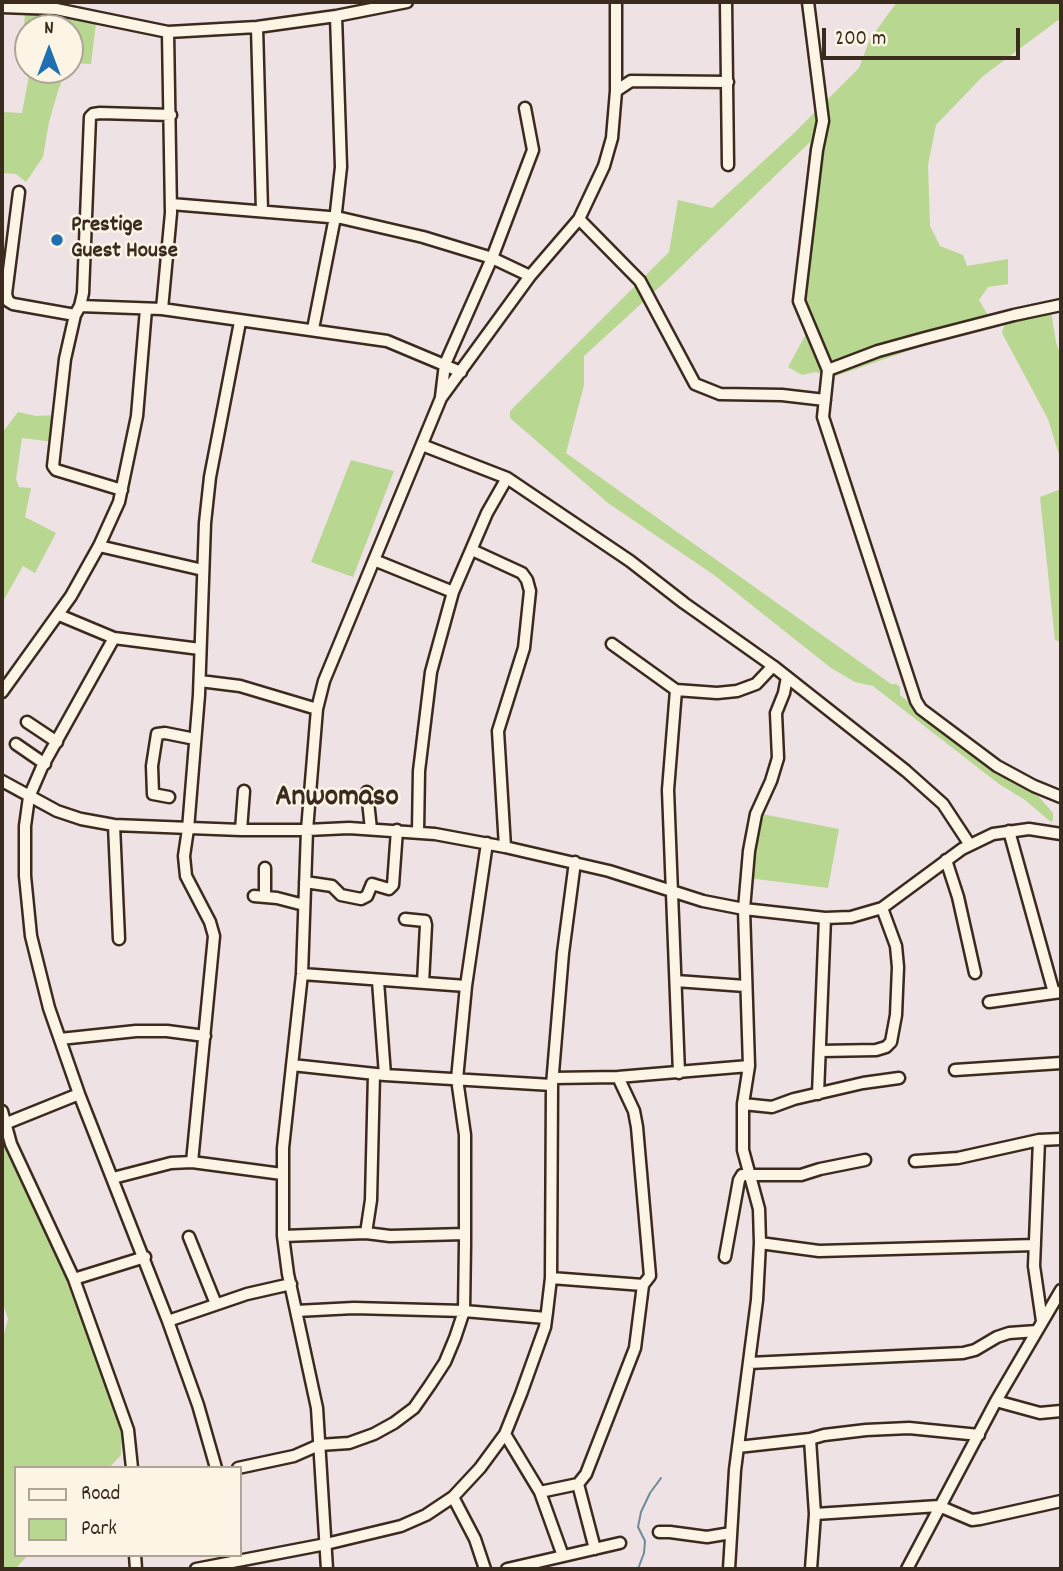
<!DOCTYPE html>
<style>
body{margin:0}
#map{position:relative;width:1063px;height:1571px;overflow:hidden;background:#efe2e4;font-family:Dekko,sans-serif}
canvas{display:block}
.frame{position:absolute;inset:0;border:4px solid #3b2a1e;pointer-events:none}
.legend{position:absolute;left:14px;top:1466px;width:228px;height:91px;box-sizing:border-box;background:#fcf5e5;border:2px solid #afa495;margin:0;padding:9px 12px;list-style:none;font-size:21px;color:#3b2a1e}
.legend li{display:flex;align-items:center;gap:14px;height:35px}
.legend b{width:35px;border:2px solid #afa495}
.north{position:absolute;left:14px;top:14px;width:70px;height:70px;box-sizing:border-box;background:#fcf5e5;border:2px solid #afa495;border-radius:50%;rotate:0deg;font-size:19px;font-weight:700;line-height:28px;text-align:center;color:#3b2a1e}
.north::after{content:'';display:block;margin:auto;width:24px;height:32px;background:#1f6fb2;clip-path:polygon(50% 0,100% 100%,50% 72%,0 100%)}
.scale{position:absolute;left:822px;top:28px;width:198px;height:32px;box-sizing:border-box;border:4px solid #3b2a1e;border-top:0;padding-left:9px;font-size:21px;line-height:24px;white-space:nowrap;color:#3b2a1e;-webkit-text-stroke:5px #fcf5e5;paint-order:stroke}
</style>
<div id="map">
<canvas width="1063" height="1571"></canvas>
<div class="frame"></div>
<ul class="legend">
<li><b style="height:9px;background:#fcf5e5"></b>Road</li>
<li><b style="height:19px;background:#b8d790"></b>Park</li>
</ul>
<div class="north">N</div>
<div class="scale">200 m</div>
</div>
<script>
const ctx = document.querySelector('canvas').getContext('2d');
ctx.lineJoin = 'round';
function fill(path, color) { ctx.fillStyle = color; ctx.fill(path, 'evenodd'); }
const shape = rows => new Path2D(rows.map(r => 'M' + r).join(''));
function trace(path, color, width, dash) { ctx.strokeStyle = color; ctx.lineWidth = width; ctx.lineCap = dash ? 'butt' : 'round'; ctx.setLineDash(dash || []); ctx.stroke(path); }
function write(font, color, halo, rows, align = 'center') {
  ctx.font = font + ' Dekko,sans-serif'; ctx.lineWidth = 5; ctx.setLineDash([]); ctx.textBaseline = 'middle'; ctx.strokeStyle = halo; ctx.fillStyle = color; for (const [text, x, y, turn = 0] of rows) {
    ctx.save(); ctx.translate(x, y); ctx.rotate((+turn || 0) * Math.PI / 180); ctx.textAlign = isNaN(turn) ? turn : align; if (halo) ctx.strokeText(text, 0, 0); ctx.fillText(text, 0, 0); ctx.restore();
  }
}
fill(shape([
 [897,2,1061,2,1061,18,983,76,936,125,928,165,930,226,940,246,963,255,967,266,1008,259,1008,284,988,287,979,300,989,317,988,323,833,377,815,372,802,375,788,367,806,334,795,292,810,142,665,282,584,356,584,385,566,453,891,684,896,684,900,687,900,695,1007,777,1039,797,1053,813,1053,820,1051,822,1025,800,999,784,873,686,855,682,831,668,714,575,608,503,510,418,510,411,669,252,678,200,712,208,793,134,859,68,870,39],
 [25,13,64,17,96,23,91,64,70,63,70,28,28,28,28,69,21,69],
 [30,70,66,70,58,91,49,122,43,157,26,182,16,174,2,173,2,112,22,113],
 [1051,311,1056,342,1059,351,1061,352,1061,461,1048,419,1002,333,1005,322],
 [18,412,36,416,55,415,54,442,22,438,16,479,19,487,31,488,25,517,56,533,35,573,23,566,2,603,2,433],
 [351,460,394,471,353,577,311,562],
 [1061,489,1061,642,1055,640,1040,497],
 [762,814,839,829,828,888,748,878],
 [2,1122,44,1220,122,1429,121,1455,109,1468,16,1468,16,1555,28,1555,15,1569,2,1569,2,1341,8,1319,2,1300]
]), '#b8d790');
trace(shape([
 [638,1569,644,1553,645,1541,638,1527,641,1512,650,1493,661,1478]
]), '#6c8c9a', 2);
const minor = shape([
 [726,2,728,165],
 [808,2,823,121,817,150,799,301,828,370,823,417,916,701,921,709,997,766,1034,786,1061,797],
 [2,7,56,9,168,32,257,27,336,16,407,2],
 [257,27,262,211],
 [616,91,631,81,728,82],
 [19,192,6,294,8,301,13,304,75,315],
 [171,204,341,218,423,237,492,258,530,276],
 [579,219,640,281,695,384,720,394,782,395,825,400],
 [80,306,162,309,387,341,461,372],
 [162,309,171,213,168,32],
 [313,329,336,212,341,167,336,16],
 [828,370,878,351,925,338,1014,315,1061,305],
 [441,397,445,364,492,258,533,150,525,108],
 [422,445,507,478,630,561,684,603,773,666,906,771,943,804,970,845],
 [122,490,56,470,53,466,65,359,75,315,80,306,83,293,90,117,93,114,100,113,171,115],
 [99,546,203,570],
 [472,550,522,573,527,580,530,591,524,648,498,731,505,847],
 [374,560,453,592],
 [59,615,114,638,200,649],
 [114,638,42,767,29,797,25,826,25,876,31,936,49,1008,79,1094,168,1321,198,1405,216,1468],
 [612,644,676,690,717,693,737,691,756,684,773,666],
 [200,681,240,686,317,709],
 [676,690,668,790,679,1073],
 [2,692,71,596,99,546,119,502,137,416,146,309],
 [27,722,57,742],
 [16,744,45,764],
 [2,781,57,811,81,819,114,825,241,830,307,830,349,828,435,834,505,847,609,871,703,901,744,909,825,918,851,917,882,908,962,849,993,834,1029,829,1061,834],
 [367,792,371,829],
 [169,797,153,794,152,766,157,734,165,733,195,739],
 [114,825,119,939],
 [241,830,244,791],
 [1009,831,1054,993],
 [418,832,419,771,431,672,453,592,487,513,507,478],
 [946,860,958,897,975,973],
 [265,868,265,897],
 [305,882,332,886,341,895,361,899,367,896,372,884,389,889,393,885,397,830],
 [254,896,277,898,304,905],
 [405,919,425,921,426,925,423,983],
 [302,974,466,986],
 [378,981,385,1075],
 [676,981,745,986],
 [989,1002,1061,992],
 [60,1039,136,1031,167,1031,205,1036],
 [821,1051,876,1050,886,1047,891,1042,896,1015,898,967,896,946,882,908],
 [292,1065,385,1075,552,1085],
 [955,1070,1061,1063],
 [553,1078,618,1077,749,1066],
 [818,1094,825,918],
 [743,1104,772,1107,794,1099,863,1083,899,1078],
 [2,1111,11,1144,74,1279,128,1430,132,1468],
 [7,1123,79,1094],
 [1039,1140,1034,1266,1042,1321],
 [915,1161,958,1158,1039,1140,1061,1139],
 [192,1162,214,936,210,922,186,876,184,856,188,829,199,695,205,523,210,477,240,322],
 [113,1178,171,1163,192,1162,282,1174],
 [366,1233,371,1200,374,1074],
 [283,1236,366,1233,390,1236,465,1234],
 [189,1237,216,1304],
 [760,1243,819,1251,1035,1245],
 [725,1257,739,1180,742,1175,801,1175,820,1169,865,1160],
 [551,1278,643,1285],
 [74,1279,145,1257],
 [296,1311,354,1308,464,1311,546,1318],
 [168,1321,247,1294,291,1284],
 [749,1363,963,1353,975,1350,997,1337,1009,1333,1037,1331],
 [996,1401,1040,1413,1061,1411],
 [505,1434,540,1492,563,1556],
 [810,1439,815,1514,811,1569],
 [738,1447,810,1439,824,1435,866,1430,909,1428,979,1435],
 [238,1468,294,1456,319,1445,349,1443,374,1434,394,1423,414,1408,430,1385,445,1362,455,1338,464,1311,465,1244,465,1135,457,1079,466,986,487,843],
 [578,1484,595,1549],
 [540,1492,578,1484,586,1474,635,1348,643,1285,650,1276,637,1127,634,1111,618,1077],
 [453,1497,475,1539,485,1569],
 [815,1514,939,1506,972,1520,980,1519,1061,1501],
 [659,1532,670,1532,707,1537,731,1533],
 [135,1555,136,1569],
 [196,1569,326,1544,401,1526,426,1515,453,1497,480,1468,505,1434,521,1394,545,1327,547,1312,551,1278,552,1085,563,953,575,862],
 [327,1569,317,1408,288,1274,283,1236,283,1148,302,974,307,830,317,709,324,681,441,398,530,276,579,219,604,166,612,138,616,91,616,2],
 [507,1569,620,1543],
 [729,1569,735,1470,757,1300,760,1243,759,1209,743,1150,743,1104,749,1066,744,909,749,851,756,814,771,781,778,758,776,713,784,693,787,677],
 [907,1569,996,1401,1061,1290]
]);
trace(minor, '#3b2a1e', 15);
trace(minor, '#fcf5e5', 10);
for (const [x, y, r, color] of [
 [57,240,7,"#1f6fb2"]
]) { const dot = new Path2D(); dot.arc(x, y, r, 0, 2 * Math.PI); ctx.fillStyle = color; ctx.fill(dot); trace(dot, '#fcf5e5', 2.5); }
write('bold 23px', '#3b2a1e', '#fcf5e5', [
 ["Prestige",71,227],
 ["Guest House",71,253]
], 'left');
write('bold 30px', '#3b2a1e', '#fcf5e5', [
 ["Anwomaso",337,800]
]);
</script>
